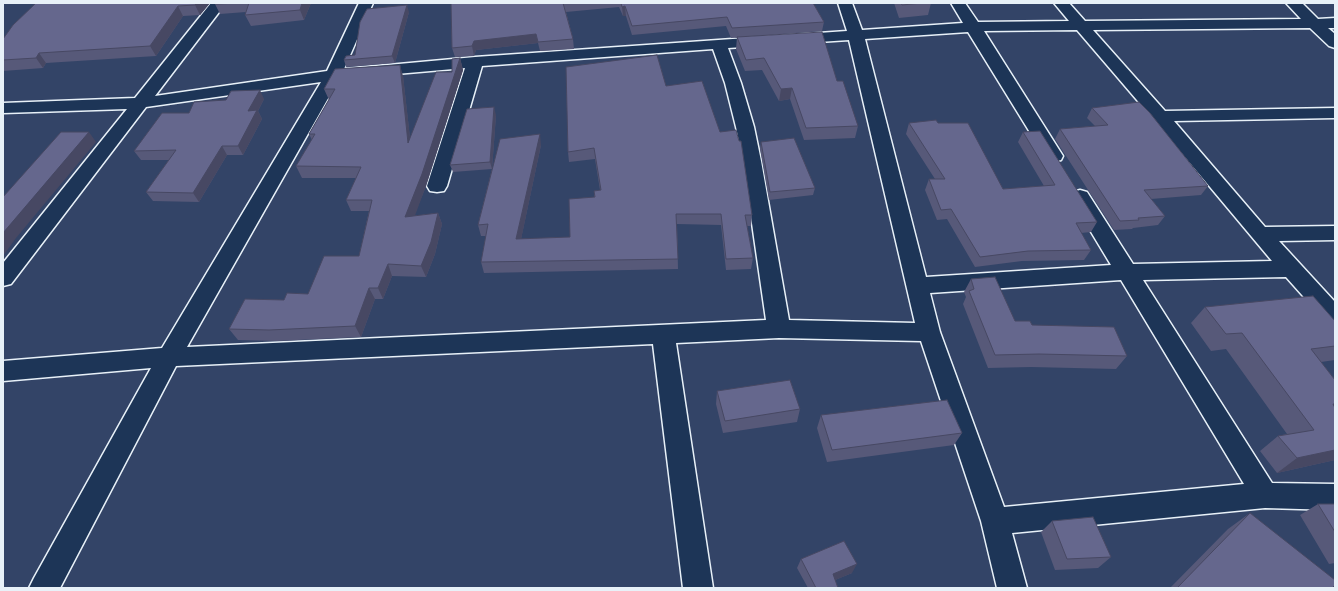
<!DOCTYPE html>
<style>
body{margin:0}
#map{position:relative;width:1338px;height:591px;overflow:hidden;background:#334467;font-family:Pangolin,sans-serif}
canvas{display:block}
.frame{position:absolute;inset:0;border:4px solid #e8f1f8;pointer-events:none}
</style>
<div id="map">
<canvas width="1338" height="591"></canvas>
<div class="frame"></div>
</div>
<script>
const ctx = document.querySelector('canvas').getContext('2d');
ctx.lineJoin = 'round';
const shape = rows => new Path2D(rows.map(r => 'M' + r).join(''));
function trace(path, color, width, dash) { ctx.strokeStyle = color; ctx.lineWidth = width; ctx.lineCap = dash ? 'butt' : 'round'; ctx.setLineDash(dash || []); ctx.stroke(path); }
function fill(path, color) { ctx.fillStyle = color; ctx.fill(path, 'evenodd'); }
const minor = shape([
 [211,3,226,3,155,96,327,71,359,3,373,3,344,69,475,57,847,31,838,3,852,3,862,30,963,23,951,3,965,3,978,22,1069,21,1054,3,1069,3,1085,21,1301,19,1286,3,1302,3,1318,19,1335,18,1335,28,1328,28,1335,34,1335,48,1329,46,1310,28,1093,30,1165,111,1335,108,1335,118,1174,121,1265,227,1335,226,1335,240,1279,241,1335,302,1335,326,1327,323,1286,277,1143,280,1272,483,1335,484,1335,510,1265,508,1012,533,1027,588,997,588,981,521,921,341,779,338,676,343,713,588,683,588,653,344,176,366,60,588,29,588,34,578,151,368,3,381,3,361,162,348,321,82,146,107,11,284,3,286,3,263,127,109,3,113,3,103,135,98,211,3],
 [1077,30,1154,120,1272,261,1133,264,1087,192,1080,190,1073,192,1070,197,1111,265,926,277,865,39,968,32,1047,160,1054,162,1061,160,1063,156,984,31,1077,30],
 [849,40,915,323,789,320,761,161,754,127,741,83,728,48,849,40],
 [713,49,725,83,736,127,743,161,766,320,187,347,339,79,465,68,427,186,430,191,437,192,444,191,447,186,482,66,713,49],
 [1121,280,1244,484,1004,507,940,332,930,293,1121,280]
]);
trace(minor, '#e8f1f8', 3);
fill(minor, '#1d3557');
fill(shape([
 [36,3,210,3,200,15,183,16,156,56,46,63,43,68,3,71,3,39],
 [216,3,311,3,304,20,251,26,245,15,246,12,220,14,215,4],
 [451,3,813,3,824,22,822,31,731,38,726,26,632,35,626,16,623,16,619,7,566,12,573,39,574,49,540,51,538,43,476,50,474,56,455,57,452,48],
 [894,3,931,3,928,15,899,18],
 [409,12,395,63,346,67,344,60,355,55],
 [737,37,837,81,858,126,855,138,804,140,790,99,779,101,762,70,745,71,736,49],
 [460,58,463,70,426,186,414,216,438,213,442,224,435,254,426,277,392,276,383,299,375,299,361,337,277,341,238,340,229,329,284,300,308,294,359,256,369,211,351,211,346,200,356,178,302,178,296,166,312,140,309,134,329,100,324,89,403,76,410,138,452,72],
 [666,86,720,132,752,215,751,226,747,226,753,258,751,269,726,270,721,225,677,224,678,269,484,273,481,262,486,236,481,236,478,225,492,169,453,172,450,165,496,115,492,169,541,145,521,239,570,237,594,197,594,191,600,190,595,159,569,162,568,152],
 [264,99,258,111,262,119,243,155,227,155,199,202,153,201,146,192,169,160,141,160,134,151,189,113],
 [1092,108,1208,186,1201,195,1151,199,1165,216,1158,225,1133,228,1132,229,1114,230,1055,139,1060,129,1095,126,1087,118],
 [909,123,938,123,1003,189,1044,186,1018,142,1023,132,1097,222,1091,232,1081,233,1091,250,1084,260,1022,261,975,267,947,219,937,220,925,190,929,179,935,179,906,134],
 [761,142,815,188,813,195,769,200,760,149],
 [971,279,1015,321,1032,325,1127,356,1116,369,1031,367,988,368,963,304,966,297,964,292],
 [1205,307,1335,321,1335,360,1321,362,1335,380,1335,460,1277,473,1260,451,1278,436,1287,434,1226,349,1211,351,1191,323],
 [717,391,800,409,797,422,723,433,716,404],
 [821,415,962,433,954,445,827,462,817,428],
 [1318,504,1335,504,1335,563,1329,564,1300,515],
 [1250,513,1332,588,1170,588,1228,529],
 [1052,521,1111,557,1098,568,1055,570,1041,532],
 [801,559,852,573,835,580,838,588,808,588,797,568]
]), '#575979');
fill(shape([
 [197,3,210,3,200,15,195,5],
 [302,3,311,3,304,20,300,10],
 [407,5,409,12,395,63,392,56],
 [178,6,183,16,156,56,150,46],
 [625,6,626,16,623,16,622,7],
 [536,34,538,43,476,50,474,56,472,46,474,41],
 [39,53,46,63,43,68,36,58],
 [460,58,463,70,426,186,410,229,405,217],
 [400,65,403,76,412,155,408,143],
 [792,88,790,99,779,101,781,89],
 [260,90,264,99,258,111,262,119,243,155,238,146,248,111],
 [494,107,496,115,492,169,490,162],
 [89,132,96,142,16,238,3,256,3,233],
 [540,134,541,145,519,249,516,239],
 [222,146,227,155,199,202,193,193],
 [438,213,442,224,435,254,426,277,421,266],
 [388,264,392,276,383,299,378,288],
 [369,288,375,299,361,337,355,326],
 [1335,450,1335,460,1277,473,1297,458],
 [857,564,852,573,828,583,833,574]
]), '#474863');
const building = shape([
 [36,3,197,3,195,5,178,6,150,46,39,53,36,58,3,60,3,39,13,25,36,3],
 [216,3,240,3,215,4,216,3],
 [249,3,302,3,300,10,245,15,249,3],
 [451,3,563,3,573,39,538,42,536,34,474,41,472,46,452,48,451,3],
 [621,3,813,3,824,22,732,28,727,17,632,26,625,6,622,7,621,3],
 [901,3,922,3,902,5,901,3],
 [407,5,392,56,344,60,346,56,355,55,360,22,367,9,407,5],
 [822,32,837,81,843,81,858,126,806,128,792,88,781,89,764,58,746,60,737,37,822,32],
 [657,55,666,86,702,81,720,132,736,130,739,141,741,141,752,215,745,215,753,258,726,259,721,214,676,214,678,259,481,262,488,224,478,225,500,139,540,134,516,239,570,237,569,199,595,197,594,191,601,190,594,148,568,152,566,67,657,55],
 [460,58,422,174,405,217,438,213,431,242,421,266,388,264,378,288,369,288,355,326,269,330,229,329,245,299,284,300,287,293,308,294,324,256,359,256,372,200,346,200,361,167,296,166,315,134,309,134,335,89,324,89,335,69,400,65,408,143,436,72,452,72,452,59,460,58],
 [260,90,248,111,257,110,238,146,222,146,193,193,146,192,176,150,134,151,162,113,189,113,194,102,226,100,231,91,260,90],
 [1139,102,1150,113,1208,186,1144,190,1165,216,1138,218,1139,220,1120,221,1060,129,1108,125,1092,108,1139,102],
 [494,107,490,162,450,165,467,109,494,107],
 [936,120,938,123,968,123,1003,189,1055,185,1023,132,1040,131,1097,222,1076,223,1091,250,1028,251,980,257,951,209,941,210,929,179,945,179,909,123,936,120],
 [61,132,89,132,3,233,3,197,61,132],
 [794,138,815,188,770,192,761,142,794,138],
 [995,277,1015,321,1030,321,1032,325,1114,327,1127,356,1039,354,995,355,969,291,974,289,971,279,995,277],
 [1313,296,1335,321,1335,346,1311,349,1335,380,1335,404,1333,404,1335,408,1335,450,1297,458,1278,436,1314,430,1242,333,1226,334,1205,307,1313,296],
 [790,380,800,409,725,421,717,391,790,380],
 [947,400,962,433,832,450,821,415,947,400],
 [1318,504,1335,504,1335,532,1318,504],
 [1250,513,1335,580,1335,585,1332,588,1177,588,1250,513],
 [1093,517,1111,557,1067,559,1052,521,1093,517],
 [844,541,857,564,833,574,838,588,816,588,801,559,844,541]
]);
fill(building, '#65678d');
trace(building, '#474863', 1);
</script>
